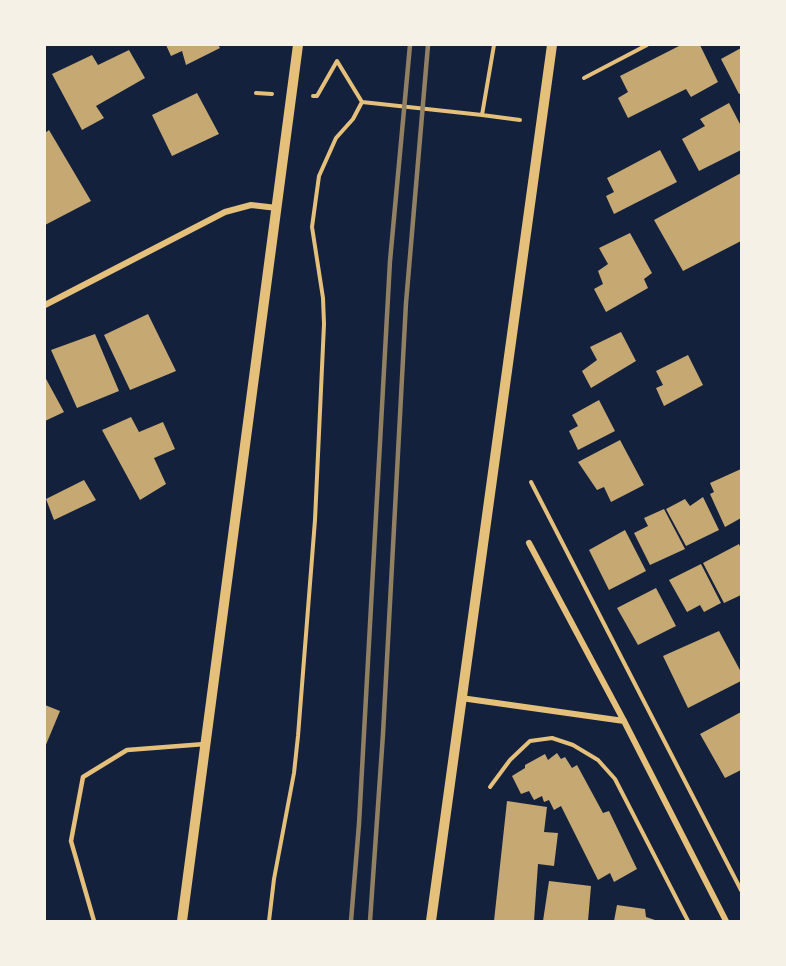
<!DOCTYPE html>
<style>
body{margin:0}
#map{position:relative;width:786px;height:966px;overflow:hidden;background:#14213d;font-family:"Fira Sans Condensed",sans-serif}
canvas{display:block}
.frame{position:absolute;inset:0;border:46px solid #f6f1e7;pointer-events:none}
</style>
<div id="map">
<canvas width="786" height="966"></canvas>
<div class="frame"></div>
</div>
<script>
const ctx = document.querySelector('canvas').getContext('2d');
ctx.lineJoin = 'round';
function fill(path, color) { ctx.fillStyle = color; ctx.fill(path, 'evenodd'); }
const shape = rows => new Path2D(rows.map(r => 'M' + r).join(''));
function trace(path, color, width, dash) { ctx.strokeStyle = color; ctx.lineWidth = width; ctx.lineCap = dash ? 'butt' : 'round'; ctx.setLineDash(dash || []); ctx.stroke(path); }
fill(shape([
 [166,45,218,45,220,48,186,65,182,51,171,56],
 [681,45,700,45,718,82,691,97,686,89,628,118,618,98,628,92,620,76],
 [741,48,741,93,739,94,721,59],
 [129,50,145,78,96,106,104,118,82,130,52,74,92,55,98,65],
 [197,93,219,134,172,156,152,115],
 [729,103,741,126,741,150,699,171,682,139,705,126,700,119],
 [49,130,91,201,45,225,45,133],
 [660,150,677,182,614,214,606,196,614,192,607,178],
 [741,173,741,241,683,271,654,220],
 [630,233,652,273,644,279,648,288,606,312,594,289,603,284,598,271,608,264,599,248],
 [148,314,176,371,130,390,104,335],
 [621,332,636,361,591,388,582,371,597,360,590,347],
 [95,334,119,391,77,408,51,350],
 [688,355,703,385,664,406,656,388,663,385,656,371],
 [45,377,64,412,45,421],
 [599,400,615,431,578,450,569,431,578,426,572,415],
 [131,417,139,432,163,422,175,449,154,458,166,484,140,500,102,430],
 [620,440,644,485,611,502,604,487,597,490,578,462],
 [741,469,741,518,725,527,710,494,714,492,710,483],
 [84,480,96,500,54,520,46,499],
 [703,497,719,530,686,546,666,509,685,499,690,506],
 [664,509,685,549,650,565,634,533,648,526,644,518],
 [625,530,646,571,609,590,589,550],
 [739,544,741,549,741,595,724,603,703,563],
 [701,564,721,603,704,612,700,605,687,612,669,580],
 [656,588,676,626,638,645,617,608],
 [719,631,741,672,741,681,688,708,663,656],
 [45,705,60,711,45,747],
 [741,712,741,770,725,778,700,734],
 [557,753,561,759,565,757,572,768,577,765,603,813,609,811,637,869,614,882,610,873,598,880,561,806,554,810,549,800,544,802,542,796,534,800,529,791,521,794,512,776,525,768,525,765,545,754,548,760],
 [507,801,547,807,544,832,558,833,554,866,538,864,534,921,494,921],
 [549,881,591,886,588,921,543,921],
 [617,905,645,909,646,917,658,921,614,921]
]), '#c6a872');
trace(shape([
 [584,78,647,45],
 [256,93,272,94],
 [313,96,317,96,337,61,362,102],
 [362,102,482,115,494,45],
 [482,115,520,120],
 [531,482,741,890],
 [490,787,510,760,530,741,552,738,573,745,598,760,615,779,688,921],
 [269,921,274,879,294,773,298,736,315,520,324,324,323,298,312,227,319,176,336,138,353,119,362,102]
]), '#e5c07b', 4);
trace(shape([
 [94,921,71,841,83,777,127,750,205,744]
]), '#e5c07b', 4.5);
trace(shape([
 [45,305,225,212,251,205,277,208],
 [529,543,624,721,726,921],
 [461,698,624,721]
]), '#e5c07b', 6);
trace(shape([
 [182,921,298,45],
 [431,921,552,45]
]), '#e5c07b', 10);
trace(shape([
 [351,921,359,824,390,261,410,45],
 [370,921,383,734,406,303,428,45]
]), '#918062', 4.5);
</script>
